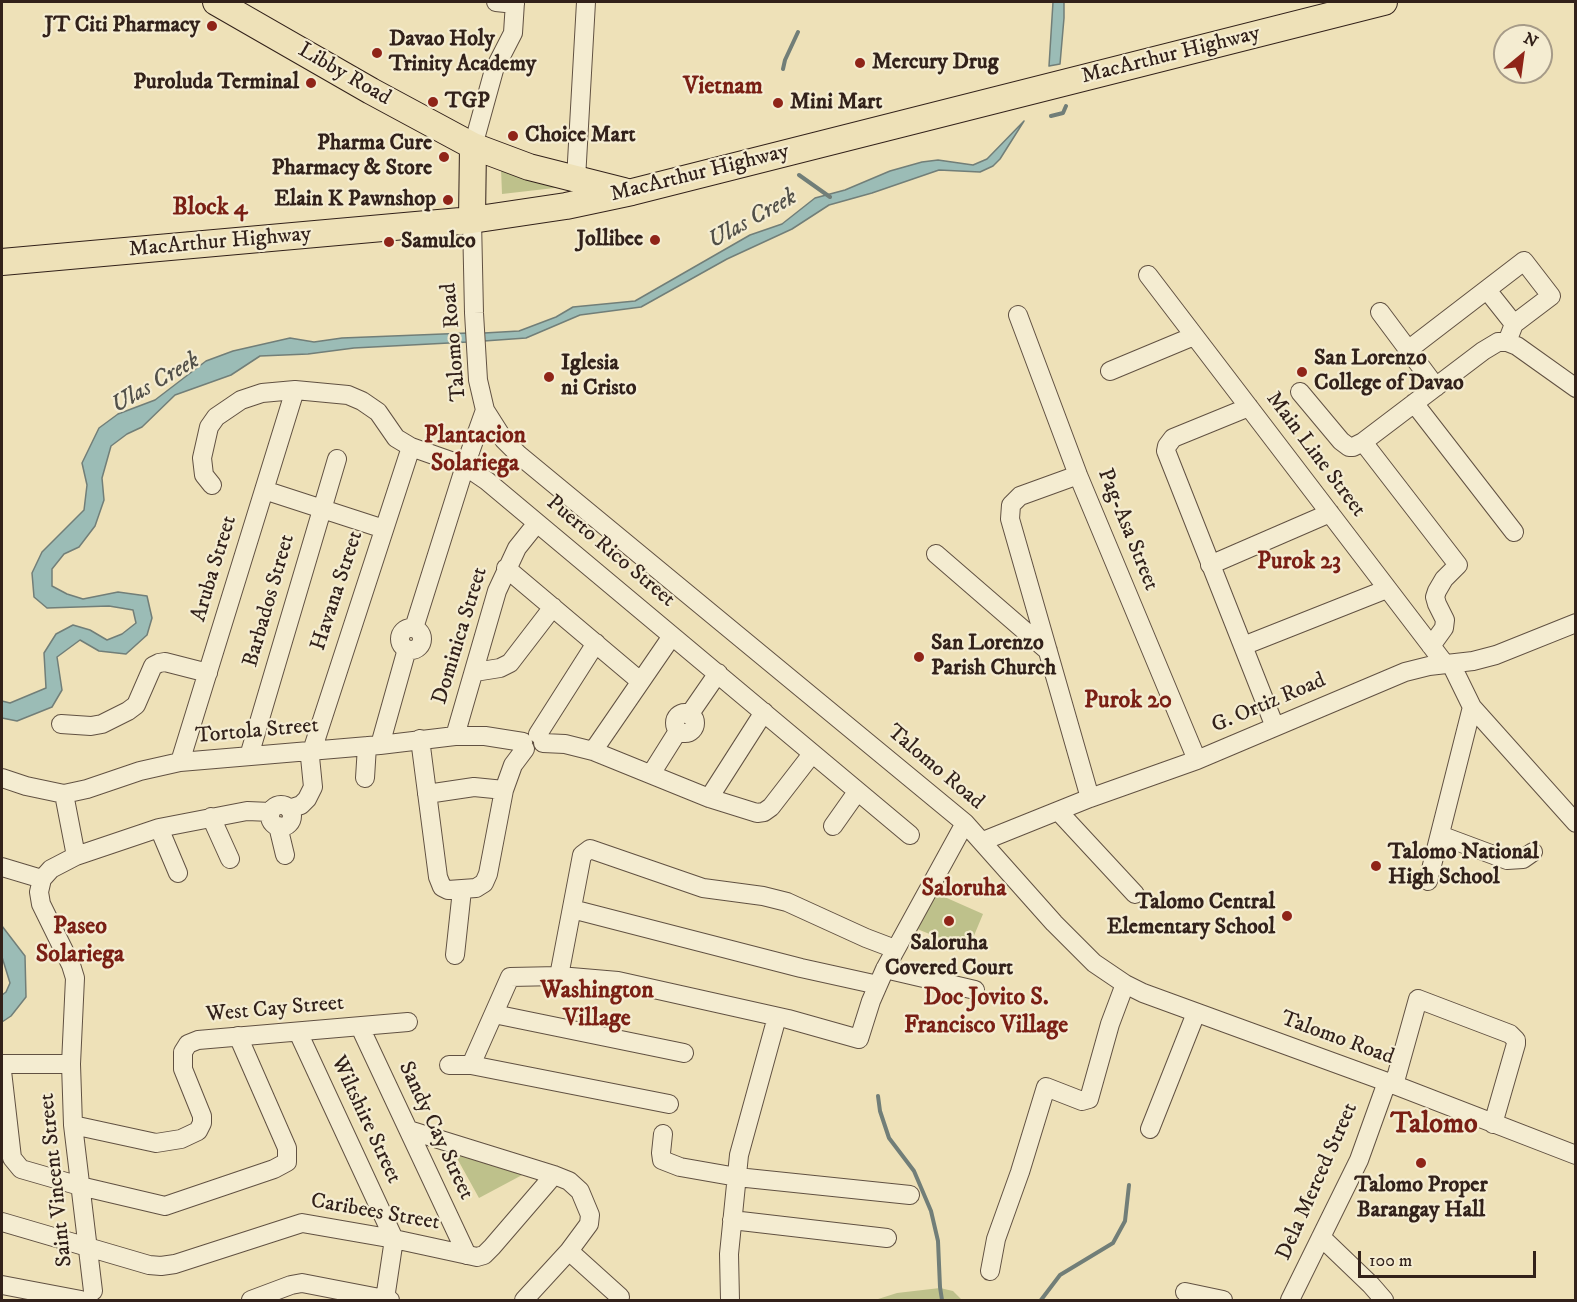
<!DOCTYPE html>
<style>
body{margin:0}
#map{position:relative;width:1577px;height:1302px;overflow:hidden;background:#eee1b8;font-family:"IM FELL DW Pica",serif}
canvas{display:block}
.frame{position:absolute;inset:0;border:3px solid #32211a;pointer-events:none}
.north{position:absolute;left:1493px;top:24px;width:60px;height:60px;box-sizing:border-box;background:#f4ecd1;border:2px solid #a69b88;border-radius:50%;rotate:29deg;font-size:16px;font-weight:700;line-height:24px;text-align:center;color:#32211a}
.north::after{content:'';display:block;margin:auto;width:21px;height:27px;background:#8f2418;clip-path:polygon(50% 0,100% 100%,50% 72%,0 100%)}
.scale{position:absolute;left:1358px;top:1251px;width:178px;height:27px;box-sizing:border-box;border:3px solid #32211a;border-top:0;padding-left:8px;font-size:18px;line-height:21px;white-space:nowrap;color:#32211a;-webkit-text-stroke:4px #f4ecd1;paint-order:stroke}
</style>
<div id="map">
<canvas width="1577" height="1302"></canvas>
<div class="frame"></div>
<div class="north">N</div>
<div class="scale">100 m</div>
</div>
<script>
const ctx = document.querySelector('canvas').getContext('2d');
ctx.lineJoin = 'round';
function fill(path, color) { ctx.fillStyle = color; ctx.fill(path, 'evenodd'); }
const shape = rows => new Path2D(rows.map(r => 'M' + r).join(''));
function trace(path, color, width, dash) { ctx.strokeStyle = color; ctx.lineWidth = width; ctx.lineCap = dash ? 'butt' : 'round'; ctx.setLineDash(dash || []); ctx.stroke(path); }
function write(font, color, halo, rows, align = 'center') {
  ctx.font = font + ' "IM FELL DW Pica",serif'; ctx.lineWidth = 4.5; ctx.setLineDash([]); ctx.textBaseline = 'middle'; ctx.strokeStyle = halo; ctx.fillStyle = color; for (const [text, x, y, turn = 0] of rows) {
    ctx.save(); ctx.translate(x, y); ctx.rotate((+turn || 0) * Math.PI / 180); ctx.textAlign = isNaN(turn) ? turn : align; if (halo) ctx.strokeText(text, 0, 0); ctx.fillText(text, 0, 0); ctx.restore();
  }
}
fill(shape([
 [501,168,563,187,502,194],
 [931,891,983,914,968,950,915,928],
 [453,1151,524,1174,479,1198],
 [940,1288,953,1291,962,1300,875,1300,897,1293]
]), '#bec18b');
const water = shape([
 [1053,2,1064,2,1064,18,1060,64,1049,66,1053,2],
 [1024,121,1000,159,993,166,980,172,939,170,872,193,829,205,792,229,727,259,641,307,580,315,526,338,484,341,484,333,519,331,556,317,573,307,635,301,750,235,782,224,815,198,845,190,890,171,922,162,938,160,973,165,987,159,1024,121],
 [468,333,468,342,354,348,308,354,260,356,231,375,175,395,142,427,127,434,111,446,102,478,104,500,95,526,79,547,64,554,52,569,52,586,67,594,83,599,118,592,147,596,152,618,147,635,126,654,99,651,80,640,57,657,62,690,52,707,17,721,2,718,2,701,10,703,46,688,44,653,56,634,73,625,90,630,107,640,122,634,136,623,133,610,109,606,47,608,34,597,32,573,42,552,84,510,87,485,82,463,99,428,118,414,155,400,206,361,233,351,290,338,314,342,342,338,468,333],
 [2,926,25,956,26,997,11,1016,2,1022,2,995,6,992,10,983,2,957,2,926]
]);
fill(water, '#9bbcb6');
trace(water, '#717e78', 1.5);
trace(shape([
 [783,69,785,60,798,32],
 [1051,116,1063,113,1066,106],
 [799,175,830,197],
 [878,1096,880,1111,889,1138,914,1171,931,1211,938,1241,940,1287,942,1300],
 [1041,1300,1060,1275,1113,1243,1125,1221,1129,1185]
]), '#717e78', 4);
const minor = shape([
 [496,2,515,4],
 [473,146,494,70,513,33,515,2],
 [576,179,586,2],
 [472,220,474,313,478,380,485,410,504,440,519,455,965,823,1054,923,1094,963,1125,984,1143,993,1387,1082,1576,1155],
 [1148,275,1445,664],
 [1487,290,1514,324],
 [1380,312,1436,387],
 [1018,315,1078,475,1197,760],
 [1408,350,1524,261,1551,296,1514,324,1507,342],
 [1110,371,1194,336],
 [1300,392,1341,441,1349,447,1353,447,1363,442,1483,351,1498,342,1507,342,1517,346,1576,388],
 [1414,403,1514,532],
 [1249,407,1173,438,1167,446,1166,451,1275,727],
 [1363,442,1458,565,1444,579,1437,591,1435,597,1437,604,1445,620,1444,628,1431,646],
 [1078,475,1020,496,1011,505,1010,519,1090,798],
 [212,485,204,475,202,458,209,427,216,417,241,400,262,393,295,390,348,395,362,401,378,412,396,438,411,447,465,466,487,481,910,835],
 [264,490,384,529],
 [936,554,1048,651],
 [1210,565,1330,513],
 [506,568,640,681],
 '400 639a11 11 0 1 1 22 0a11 11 0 1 1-22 0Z',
 [414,628,465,466,485,410],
 [1243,646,1387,589],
 [1451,664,1472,707,1576,823],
 [475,672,500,668,510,663,553,607],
 '675 723a10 10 0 1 1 20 0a10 10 0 1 1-20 0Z',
 [689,715,718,673],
 [61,724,91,726,102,724,128,711,136,705,153,666,159,663,165,662,208,673],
 [538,734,596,643],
 [455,736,497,591,517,548,537,523],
 [420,739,438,877,442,887,448,890,476,888,484,883,488,874,504,790,513,765,525,749],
 [543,743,565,744,593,751,709,798,757,813,764,812,771,807,812,754],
 [380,745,407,649],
 [593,751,672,636],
 [249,756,337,459],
 [180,762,295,390],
 [651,774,678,731],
 [2,778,26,786,64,794,87,789,140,771,180,762,380,745,455,736,485,736,523,742],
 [365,778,367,746],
 [64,794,76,856],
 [427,794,474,787,504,790],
 [709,798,764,712],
 '270 816a11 11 0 1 1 22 0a11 11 0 1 1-22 0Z',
 [289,809,301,805,307,799,313,787,310,757,411,447],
 [1059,812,1135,894],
 [211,817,230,859],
 [278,826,285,855],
 [833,826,857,792],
 [159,828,178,873],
 [1440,835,1507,860,1523,859,1533,852],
 [983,841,1090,798,1197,760,1405,672,1429,666,1473,661,1496,655,1576,623],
 [2,867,42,879],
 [1428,881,1472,707],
 [572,909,801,968,878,985],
 [455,955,462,890],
 [885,969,975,990],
 [559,976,582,855,590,849,703,888,763,896,787,902,866,938,895,949],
 [494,1014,684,1053],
 [360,1027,467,1255],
 [298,1032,394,1239,385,1299],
 [2,1064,71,1064],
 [449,1065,471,1065,669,1104],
 [471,1065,510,977,559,976,618,981,788,1019,859,1039,871,1001,885,969,965,823],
 [2,1071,12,1158,21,1169,80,1186,165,1206,274,1169,287,1162,287,1148,238,1036],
 [1394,1085,1418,999,1510,1034,1516,1040,1516,1044,1493,1124],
 [73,1125,156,1143,181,1139,198,1131,202,1123,202,1116,183,1069,183,1052,188,1044,198,1040,408,1022],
 [1150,1129,1196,1013],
 [409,1130,554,1175,569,1181,580,1191,590,1215,589,1224,569,1251,524,1300],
 [663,1134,661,1153,662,1160,680,1167,737,1177,910,1195],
 [732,1220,887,1238],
 [2,1222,149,1265,161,1266,175,1264,302,1223,394,1239,477,1257,484,1255,492,1247,554,1175],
 [1321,1237,1371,1285,1384,1300],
 [569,1251,620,1297],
 [990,1271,996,1239,1020,1172,1046,1087,1082,1101,1089,1099,1110,1024,1125,984],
 [2,1285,81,1300],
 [93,1291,73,1125,71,1064,75,978,71,965,41,904,39,892,42,879,51,869,76,856,159,828,247,811,271,812],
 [1185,1292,1223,1300],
 [251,1300,291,1285,302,1283,390,1300],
 [730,1300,729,1254,739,1155,777,1017],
 [1290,1300,1359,1160,1387,1082]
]);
const highway = shape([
 [216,2,371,91,473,146,529,167,624,191],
 [472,220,473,146],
 [2,262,472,220,566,206,632,192,1384,2]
]);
trace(minor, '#615142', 20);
trace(highway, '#32211a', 28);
trace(minor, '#f4ecd1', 18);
trace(highway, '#eee1b8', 26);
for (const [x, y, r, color] of [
 [212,26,6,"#8f2418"],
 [377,53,6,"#8f2418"],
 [860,63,6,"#8f2418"],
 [311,83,6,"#8f2418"],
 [433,102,6,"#8f2418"],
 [778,103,6,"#8f2418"],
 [513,136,6,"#8f2418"],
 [444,157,6,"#8f2418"],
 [448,200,6,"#8f2418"],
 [655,240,6,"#8f2418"],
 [389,242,6,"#8f2418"],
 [1302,372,6,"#8f2418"],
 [549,377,6,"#8f2418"],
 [919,657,6,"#8f2418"],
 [1376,866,6,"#8f2418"],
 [1287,916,6,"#8f2418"],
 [949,921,6,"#8f2418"],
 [1421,1163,6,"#8f2418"]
]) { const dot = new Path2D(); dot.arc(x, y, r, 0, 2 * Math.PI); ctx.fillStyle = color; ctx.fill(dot); trace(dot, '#f4ecd1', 2); }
write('bold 22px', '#32211a', '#f4ecd1', [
 ["JT Citi Pharmacy",200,26,"right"],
 ["Davao Holy",389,40],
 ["Trinity Academy",389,65],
 ["Mercury Drug",872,63],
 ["Puroluda Terminal",299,83,"right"],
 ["TGP",445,102],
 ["Mini Mart",790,103],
 ["Choice Mart",525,136],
 ["Pharma Cure",432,144,"right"],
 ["Pharmacy & Store",432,169,"right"],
 ["Elain K Pawnshop",436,200,"right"],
 ["Jollibee",643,240,"right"],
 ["Samulco",401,242],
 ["San Lorenzo",1314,359],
 ["College of Davao",1314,384],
 ["Iglesia",561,364],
 ["ni Cristo",561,389],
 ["San Lorenzo",931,644],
 ["Parish Church",931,669],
 ["Talomo National",1388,853],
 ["High School",1388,878],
 ["Talomo Central",1275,903,"right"],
 ["Elementary School",1275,928,"right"],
 ["Saloruha",949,944,"center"],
 ["Covered Court",949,969,"center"],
 ["Talomo Proper",1421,1186,"center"],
 ["Barangay Hall",1421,1211,"center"]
], 'left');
write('22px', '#32211a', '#f4ecd1', [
 ["MacArthur Highway",1171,56,-14],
 ["Libby Road",344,75,30],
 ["MacArthur Highway",700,174,-14],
 ["MacArthur Highway",220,243,-5],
 ["Talomo Road",455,342,-95],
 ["Main Line Street",1315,455,53],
 ["Pag-Asa Street",1127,530,68],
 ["Puerto Rico Street",610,552,40],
 ["Aruba Street",215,569,-73],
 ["Havana Street",338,591,-72],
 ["Barbados Street",270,601,-74],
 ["Dominica Street",461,636,-73],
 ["G. Ortiz Road",1269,704,-23],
 ["Tortola Street",257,732,-5],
 ["Talomo Road",935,768,40],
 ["West Cay Street",275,1010,-5],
 ["Talomo Road",1337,1039,20],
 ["Wiltshire Street",365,1120,65],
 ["Sandy Cay Street",435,1131,65],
 ["Saint Vincent Street",57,1180,-96],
 ["Dela Merced Street",1318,1182,-66],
 ["Caribees Street",375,1213,10]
]);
write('bold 24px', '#7a1f14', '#f4ecd1', [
 ["Vietnam",723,88],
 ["Block 4",210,209],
 ["Plantacion",475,437],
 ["Solariega",475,465],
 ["Purok 23",1299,563],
 ["Purok 20",1128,702],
 ["Saloruha",964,890],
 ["Paseo",80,928],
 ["Solariega",80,956],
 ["Washington",597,992],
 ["Village",597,1020],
 ["Doc Jovito S.",986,999],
 ["Francisco Village",986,1027]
]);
write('italic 24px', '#525049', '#f4ecd1', [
 ["Ulas Creek",753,220,-29],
 ["Ulas Creek",156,384,-30]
]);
write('bold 28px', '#7a1f14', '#f4ecd1', [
 ["Talomo",1434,1126]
]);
</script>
